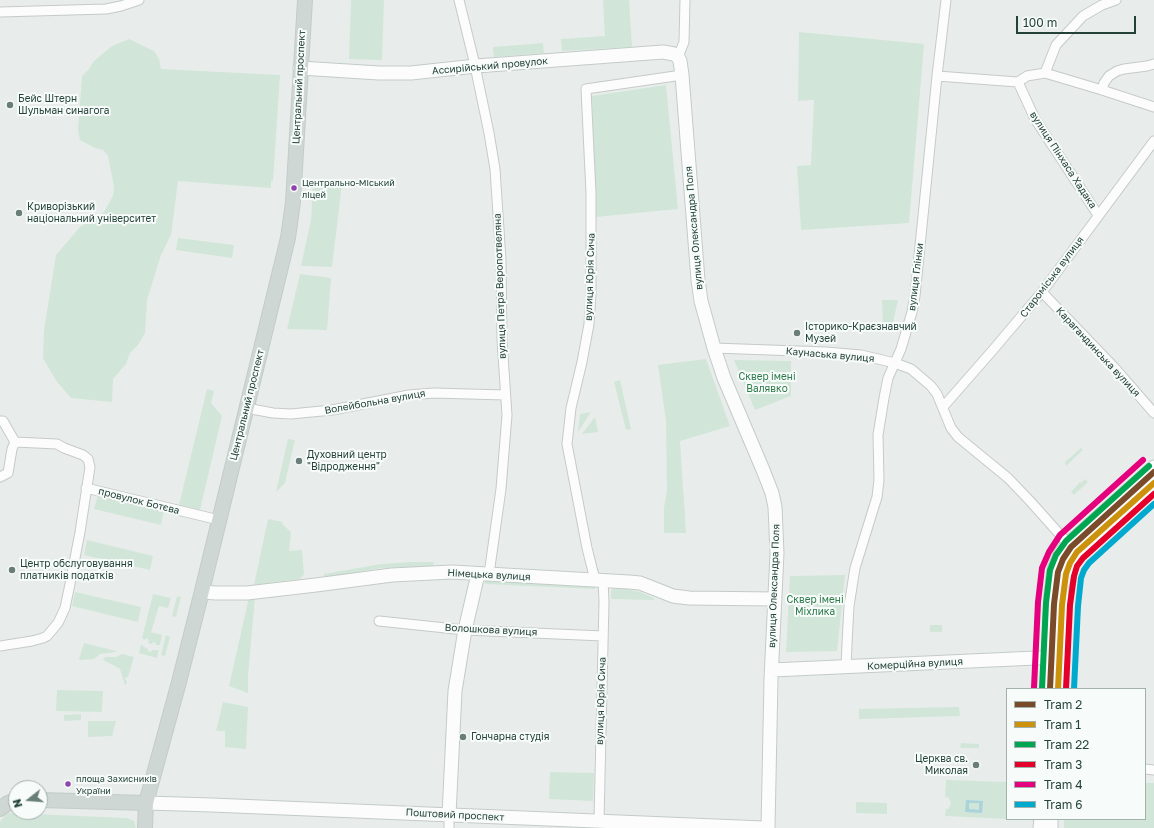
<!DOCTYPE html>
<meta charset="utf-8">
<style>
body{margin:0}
#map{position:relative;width:1154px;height:828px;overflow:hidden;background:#e8edeb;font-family:"Golos Text",sans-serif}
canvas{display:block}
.legend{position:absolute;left:1006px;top:688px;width:140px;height:132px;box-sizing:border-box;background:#f7fbf9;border:1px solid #a3b1ad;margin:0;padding:5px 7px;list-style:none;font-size:12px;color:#24423a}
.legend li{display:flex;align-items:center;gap:8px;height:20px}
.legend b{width:20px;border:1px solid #a3b1ad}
.north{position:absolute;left:8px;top:780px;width:40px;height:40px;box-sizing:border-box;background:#f7fbf9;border:1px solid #a3b1ad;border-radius:50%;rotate:253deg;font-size:11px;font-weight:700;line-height:16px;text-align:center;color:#24423a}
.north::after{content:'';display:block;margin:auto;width:14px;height:18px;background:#697e78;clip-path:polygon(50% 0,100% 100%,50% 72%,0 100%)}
.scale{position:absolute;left:1016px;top:16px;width:120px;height:18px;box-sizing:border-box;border:2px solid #24423a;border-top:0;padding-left:5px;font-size:12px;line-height:14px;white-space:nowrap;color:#24423a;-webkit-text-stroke:3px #f7fbf9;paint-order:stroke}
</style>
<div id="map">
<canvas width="1154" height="828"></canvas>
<ul class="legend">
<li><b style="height:5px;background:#7a4b2a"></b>Tram 2</li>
<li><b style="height:5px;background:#cd920c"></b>Tram 1</li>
<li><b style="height:5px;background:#00a651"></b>Tram 22</li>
<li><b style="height:5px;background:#e4002b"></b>Tram 3</li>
<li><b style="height:5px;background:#e5007d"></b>Tram 4</li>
<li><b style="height:5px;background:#00a9ce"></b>Tram 6</li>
</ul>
<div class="north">N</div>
<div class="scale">100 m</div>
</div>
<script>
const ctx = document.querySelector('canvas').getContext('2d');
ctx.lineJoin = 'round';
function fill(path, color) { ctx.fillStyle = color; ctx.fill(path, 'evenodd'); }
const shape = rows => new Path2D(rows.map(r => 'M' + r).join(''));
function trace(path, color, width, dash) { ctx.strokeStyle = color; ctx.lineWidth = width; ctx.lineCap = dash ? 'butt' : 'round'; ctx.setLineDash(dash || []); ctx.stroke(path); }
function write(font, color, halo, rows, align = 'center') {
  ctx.font = font + ' "Golos Text",sans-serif'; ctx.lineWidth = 4; ctx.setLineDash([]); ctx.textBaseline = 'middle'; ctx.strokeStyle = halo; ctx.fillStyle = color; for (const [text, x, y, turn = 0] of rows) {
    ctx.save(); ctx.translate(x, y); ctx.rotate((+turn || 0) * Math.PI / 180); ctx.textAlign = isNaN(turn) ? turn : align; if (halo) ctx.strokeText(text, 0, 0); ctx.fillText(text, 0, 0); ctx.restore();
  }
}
fill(shape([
 [351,0,384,0,382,60,349,59],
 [603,0,629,0,632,47,562,51,561,39,605,36],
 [799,32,924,44,909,223,801,230,797,166,811,165,814,100,798,101],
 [129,39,154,51,159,59,161,69,280,75,273,181,271,181,271,188,178,181,171,235,161,255,147,300,145,333,138,345,130,353,126,364,113,379,112,402,71,398,57,382,48,367,43,358,44,330,56,255,80,227,104,212,113,196,114,187,108,156,103,150,95,148,80,140,78,130,82,76,89,69,94,61,112,46],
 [543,43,544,53,494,57,493,47],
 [666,85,678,209,596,217,592,96],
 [313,183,342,183,332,267,301,266,311,220],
 [178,238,234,245,232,258,176,250],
 [300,274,331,278,327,330,287,329],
 [882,300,898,300,892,327,883,327],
 [706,359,730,426,680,441,686,533,664,533,664,507,667,492,666,421,658,365],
 [734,360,791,361,791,396,755,410],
 [620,380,631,429,626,430,614,382],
 [207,389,214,391,211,403,222,416,200,510,179,505],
 [591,412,578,432,580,414],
 [595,417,598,432,582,434],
 [288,439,295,440,285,483,276,492],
 [1081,448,1083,450,1066,466,1065,462],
 [1085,479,1088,482,1074,495,1071,492,1080,482,1081,483],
 [98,495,164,510,161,525,94,509],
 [268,519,283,522,282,524,291,532,289,551,302,550,304,574,300,579,254,585],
 [87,540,153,556,150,570,84,555],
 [411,562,434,562,433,566,381,568,324,578,324,574,381,564],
 [845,575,837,651,786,652,790,576],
 [486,577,596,584,595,589,485,584],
 [612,589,626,589,640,592,654,598,654,600,612,599,611,598,611,591],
 [75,592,141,607,138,622,72,606],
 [153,594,171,598,168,608,159,606,151,632,162,635,160,645,156,645,156,643,153,642,152,644,148,643,149,640,146,638,145,640,142,638],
 [177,596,181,597,176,617,172,616],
 [249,597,255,597,248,676,248,693,229,686],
 [930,625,942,625,942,632,930,632],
 [166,635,170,637,165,656,161,655],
 [84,643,116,651,116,652,100,654,94,659,80,660,79,659],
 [141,644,144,647,148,649,148,651,151,652,152,650,159,650,157,658,139,653],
 [122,654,134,657,128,677,126,677,125,680,127,681,126,685,125,685,121,672,119,668,103,660,105,657,116,657],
 [57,690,103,691,102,712,56,711],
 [223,702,248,707,246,749,225,747,225,731,216,731],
 [959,707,960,716,859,719,859,709],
 [81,714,81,720,64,721,64,715],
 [88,721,116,721,112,736,88,737],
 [961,743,979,744,979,748,960,748],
 [550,772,594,773,593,801,549,799],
 [946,780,1007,782,1007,819,945,816,946,809,948,809,951,804,949,798,945,797],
 [1145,783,1154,783,1154,828,1064,828,1064,819,1145,819],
 [856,802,887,803,887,814,856,813],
 [9,813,127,818,134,821,136,828,0,828,0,822,2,819,6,815]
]), '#d1e6d8');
fill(shape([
 [966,800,983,801,982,813,965,812],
 [969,803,979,803,979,810,969,809]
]), '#a9d4db');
const street = shape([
 [459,0,474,61,489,133,495,169,501,260,502,340,507,415,501,489,489,574],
 [0,12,106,9,121,6,139,0],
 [678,57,684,42,685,0],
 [1045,73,1056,45,1083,16,1102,5,1116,0],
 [937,76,1018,82,1027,76,1045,73,1102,90,1154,107],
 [1018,82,1035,119,1098,215],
 [1102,90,1104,83,1109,76,1117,71,1124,69,1147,66,1154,64],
 [1042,292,1114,367,1154,413],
 [714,348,826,352,861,355,895,363,911,369,931,386,937,394,951,428,958,437,1008,478,1030,501,1071,547],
 [943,407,992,351,1042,292,1154,141],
 [246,408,273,413,291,414,332,410,409,395,434,393,505,395],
 [0,421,3,421,15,442],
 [0,477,8,473,12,449,15,442,57,444,64,448,83,455,88,459,90,467,80,532,70,584,65,608,58,623,47,636,43,638,32,641,0,646],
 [86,488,219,520],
 [596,581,593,572,587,548,567,444,571,408,582,362,589,324,591,294,591,193,586,89,682,75],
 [379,621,465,630,603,636],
 [846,667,847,644,849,606,855,568,877,497,879,480,878,435,884,398,888,378,901,349,912,312,915,296,937,76,946,0],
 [1145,769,1154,770],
 [599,821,604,601,603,581],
 [449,828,449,815]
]);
const secondary = shape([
 [300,68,379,73,411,73,476,66,663,52,674,54,678,57,680,61,682,75,698,280,701,301,714,348,724,378,763,470,772,493,775,507,777,553,771,679,768,828],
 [202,592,216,593,247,593,316,585,392,575,452,572,629,582,640,583,673,596,689,598,775,599],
 [772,670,1058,657],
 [1047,689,1051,594,1054,569,1061,553,1068,544,1154,467],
 [1057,689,1062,586,1065,574,1070,562,1076,553,1154,481],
 [146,803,212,805,763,828],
 [449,815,455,691,465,630,478,574],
 [1040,828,1041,819],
 [1051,828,1051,819]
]);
const primary = shape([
 [40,800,146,803],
 [0,809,8,803,16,800],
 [145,828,146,803,179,682,200,599,288,238,293,202,305,0]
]);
trace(street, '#c5cac8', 11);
trace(secondary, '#c3cbc8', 15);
trace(primary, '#c3ccc9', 16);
trace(street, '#fcfcfc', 9);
trace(secondary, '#fcfcfc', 13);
trace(primary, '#cfd7d5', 14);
trace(shape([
 [1050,689,1054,604,1058,572,1063,559,1071,547,1154,472]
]), '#7a4b2a', 6);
trace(shape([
 [1058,689,1062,605,1066,574,1070,563,1077,552,1154,483]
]), '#cd920c', 6);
trace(shape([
 [1042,689,1046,603,1050,570,1056,555,1066,541,1149,466]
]), '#00a651', 6);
trace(shape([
 [1066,689,1070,605,1074,576,1077,566,1083,558,1154,494]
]), '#e4002b', 6);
trace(shape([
 [1034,688,1038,602,1042,568,1049,552,1060,535,1143,460]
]), '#e5007d', 6);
trace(shape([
 [1074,689,1078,606,1081,578,1084,570,1089,563,1154,504]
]), '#00a9ce', 6);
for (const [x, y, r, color] of [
 [10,105,4,"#697e78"],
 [294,188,3.5,"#8e44ad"],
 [19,213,4,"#697e78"],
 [797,333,4,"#697e78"],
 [299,461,4,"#697e78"],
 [12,570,4,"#697e78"],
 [463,737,4,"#697e78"],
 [976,765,4,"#697e78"],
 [68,784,3.5,"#8e44ad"]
]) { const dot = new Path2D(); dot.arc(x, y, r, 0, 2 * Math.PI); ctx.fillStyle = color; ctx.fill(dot); trace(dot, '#f7fbf9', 1.5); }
write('9px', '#24423a', '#f7fbf9', [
 ["Центрально-Міський",302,183],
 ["ліцей",302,195],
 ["площа Захисників",76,779],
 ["України",76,791]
], 'left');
write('10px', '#24423a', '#f7fbf9', [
 ["Ассирійський провулок",490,66,-5],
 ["Центральний проспект",299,87,-87],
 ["вулиця Пінхаса Хадака",1063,160,57],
 ["вулиця Олександра Поля",694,228,-95],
 ["вулиця Юрія Сича",590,277,-88],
 ["вулиця Глінки",916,277,-83],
 ["Староміська вулиця",1052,277,-53],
 ["вулиця Петра Веропотвеляна",500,286,-92],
 ["Карагандинська вулиця",1098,352,47],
 ["Каунаська вулиця",830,355,5],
 ["Волейбольна вулиця",375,402,-10],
 ["Центральний проспект",247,405,-76],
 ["провулок Ботєва",139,501,14],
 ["Німецька вулиця",489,575,3],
 ["вулиця Олександра Поля",774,586,-88],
 ["Волошкова вулиця",491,630,3],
 ["Комерційна вулиця",915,664,-3],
 ["вулиця Юрія Сича",601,701,-88],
 ["Поштовий проспект",455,815,3]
]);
write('10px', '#24423a', '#f7fbf9', [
 ["Бейс Штерн",18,99],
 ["Шульман синагога",18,111],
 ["Криворізький",27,207],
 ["національний університет",27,219],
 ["Історико-Краєзнавчий",805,327],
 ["Музей",805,339],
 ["Духовний центр",307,455],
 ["\"Відродження\"",307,467],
 ["Центр обслуговування",20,564],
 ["платників податків",20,576],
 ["Гончарна студія",471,737],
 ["Церква св.",968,759,"right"],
 ["Миколая",968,771,"right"]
], 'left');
write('10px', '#2d7a4b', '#f7fbf9', [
 ["Сквер імені",767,377],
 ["Валявкo",767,389],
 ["Сквер імені",815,600],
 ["Міхлика",815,612]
]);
</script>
